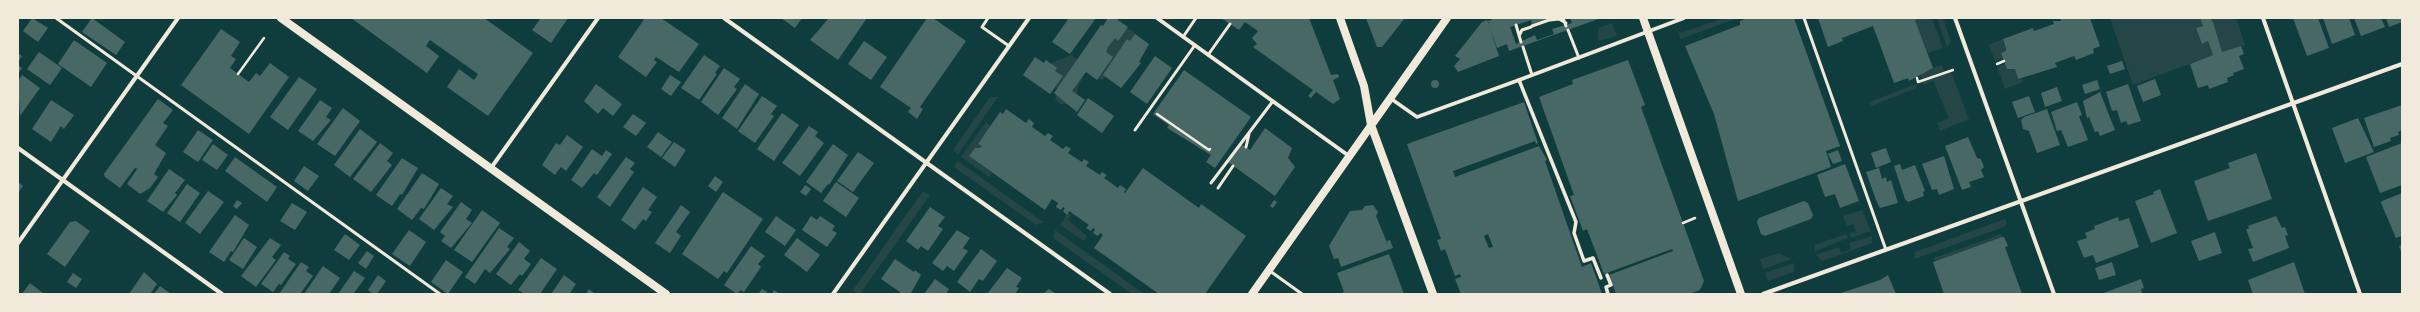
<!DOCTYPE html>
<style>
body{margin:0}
#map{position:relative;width:2420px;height:312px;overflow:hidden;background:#0f3d3e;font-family:Jost,sans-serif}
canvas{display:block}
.frame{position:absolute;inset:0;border:19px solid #f1e9da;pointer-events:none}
</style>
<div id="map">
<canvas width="2420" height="312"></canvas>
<div class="frame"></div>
</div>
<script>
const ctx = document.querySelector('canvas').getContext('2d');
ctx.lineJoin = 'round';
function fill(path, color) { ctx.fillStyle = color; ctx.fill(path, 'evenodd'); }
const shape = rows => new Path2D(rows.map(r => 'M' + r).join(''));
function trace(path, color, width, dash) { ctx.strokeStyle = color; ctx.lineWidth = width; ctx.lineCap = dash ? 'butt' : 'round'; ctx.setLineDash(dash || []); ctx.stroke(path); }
fill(shape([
 [1723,18,1738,18,1680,39,1679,31,1681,33],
 [1921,18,1932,18,1943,48,1928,53,1915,20],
 [1937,18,1943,18,1951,42,1947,47],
 [2110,18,2200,18,2203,26,2196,28,2202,43,2208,41,2213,55,2133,85],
 [2210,18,2236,18,2245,45,2222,52],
 [1612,23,1617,36,1599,41,1597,38,1599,28],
 [1129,29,1134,32,1137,39,1108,75,1102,80,1099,79,1097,77,1107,55,1106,49,1110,42,1124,30],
 [2003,39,2006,48,2003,58,1995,61,1989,45],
 [1071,55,1080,61,1082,79,1078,87,1077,97,1067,104,1060,104,1055,100,1058,89,1049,80,1047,65],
 [2006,64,2007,69,2015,69,2018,79,2022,78,2023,82,2005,89,1997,67],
 [1942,65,1944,71,1922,79,1920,73],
 [1951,72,1969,119,1940,131,1937,123,1949,118,1933,81,1924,85,1922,82],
 [1916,84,1916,88,1871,106,1870,102],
 [990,97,998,97,958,154,953,150],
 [986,122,991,126,978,144,982,146,980,148,975,148,969,156,992,173,989,177,961,157],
 [958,161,1043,222,1036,225,954,167],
 [923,191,930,195,860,294,857,294,853,290],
 [1862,210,1871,231,1851,238,1849,233,1856,231,1853,224,1847,226,1843,216],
 [1068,213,1071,215,1068,220,1087,236,1084,241,1060,225],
 [2005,219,2007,224,2004,227,1914,259,1915,252],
 [1055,230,1144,294,1132,294,1053,238],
 [1846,234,1848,238,1815,251,1815,245],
 [2001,234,2002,237,1935,261,1934,258],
 [1872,236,1872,243,1822,261,1816,255,1839,247,1841,253,1851,249,1849,243],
 [1779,253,1792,259,1763,269,1760,259],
 [1794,263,1794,272,1768,281,1765,273]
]), '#244646');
fill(shape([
 [32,18,48,28,38,42,23,31],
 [92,18,125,42,116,55,82,32],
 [351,18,484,18,533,53,488,116,447,87,459,69,474,80,478,74,430,40,426,46,439,56,427,73],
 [541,18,568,18,551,43,532,30],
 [645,18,661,18,699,44,679,72,656,57,654,60,657,62,646,77,618,57],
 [781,18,802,18,795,28],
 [829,18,867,18,838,60,810,40],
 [927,18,933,18,966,41,920,107,923,109,917,119,908,112,911,108,880,87],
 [1069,18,1096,18,1070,54,1052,42],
 [1108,18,1115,18,1128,27,1118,41,1115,38,1108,47,1106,52,1113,57,1097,80,1086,72,1072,91,1085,100,1077,112,1054,93,1101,25,1103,26],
 [1221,18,1309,18,1331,75,1338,74,1339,77,1333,80,1340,99,1333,104,1316,92,1311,98,1308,96,1313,90,1253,47,1257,44,1252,38,1258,31,1245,22,1239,30],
 [1366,18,1405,18,1382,47,1377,47],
 [1491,18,1549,18,1532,24,1531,20,1510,27,1516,44,1535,35,1537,40,1554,34,1552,29,1572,23,1570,18,1601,18,1509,51,1507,44,1497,48,1490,29,1499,56,1458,72,1454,66,1460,59,1455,56,1482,22,1487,20,1490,26,1488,21,1492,20],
 [1760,18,1794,18,1840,146,1826,151,1831,167,1738,201,1714,114,1685,46,1740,25,1740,21,1745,19],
 [1818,18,1921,18,1915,20,1933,68,1909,81,1908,78,1894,83,1873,26,1842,38,1843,41,1828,47],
 [2060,18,2090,18,2100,46,2093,49,2094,53,2076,60,2074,56,2055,63,2057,67,2018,79,2015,69,2007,69,2001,53,2006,51,2006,48,2003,39,2033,28,2034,31,2054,24,2053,21,2061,21],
 [2200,18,2210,18,2213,22,2222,52,2241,46,2244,54,2239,56,2244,69,2233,73,2234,75,2227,78,2228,82,2209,89,2208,85,2198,88,2190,64,2213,55,2208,41,2202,44,2196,28,2203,26],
 [2293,18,2318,18,2329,48,2307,56],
 [2323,18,2349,18,2355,35,2332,44],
 [2354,18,2381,18,2385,27,2361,36],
 [2386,18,2402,18,2402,22,2389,27],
 [221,29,240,42,231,56,236,59,230,68,249,82,256,73,260,76,270,63,289,77,249,134,181,85],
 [1135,34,1149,44,1139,62,1141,63,1121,88,1103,75,1127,39,1130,41],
 [74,40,107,63,91,87,58,64],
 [864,41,887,57,871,80,848,64],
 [39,52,62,68,50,85,27,69],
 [18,53,22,56,18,62],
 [704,55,720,66,715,73,717,74,699,100,681,88],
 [1155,56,1172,68,1147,104,1130,92],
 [1035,57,1044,63,1046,60,1057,68,1055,71,1063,76,1050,94,1023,75],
 [1628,60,1645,105,1641,107,1704,281,1700,290,1689,294,1616,294,1609,275,1673,251,1672,249,1604,274,1587,229,1583,231,1570,196,1574,195,1539,97,1573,84,1572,80],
 [2122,61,2125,69,2110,74,2107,66],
 [18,65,22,68,18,74],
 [724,68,740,79,734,87,737,89,718,115,701,102],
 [1184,70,1251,117,1215,168,1206,162,1211,155,1167,128,1169,125,1153,114],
 [22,75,40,88,20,116,18,81],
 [670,75,681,82,671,96,661,89],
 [299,77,317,89,288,130,270,117],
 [2155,79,2161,95,2143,102,2137,86],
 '1431 84a4 4 0 1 1 8 0a4 4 0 1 1-8 0Z',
 [2097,80,2100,89,2085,94,2082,85],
 [596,84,622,104,613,116,603,108,598,114,584,101],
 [745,84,759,94,737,129,722,118],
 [2128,84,2141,121,2128,125,2126,121,2121,123,2117,110,2112,111,2106,92],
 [2057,87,2062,101,2045,107,2041,93],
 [2100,92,2115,130,2100,136,2098,131,2095,132,2089,117,2087,118,2083,101],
 [762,96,777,106,771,114,774,116,755,143,738,131],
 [2029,96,2035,112,2018,118,2012,102],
 [1088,98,1114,116,1102,133,1077,115],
 [158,99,173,110,163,123,168,126,155,145,166,153,154,174,158,177,150,188,140,194,127,184,140,165,137,169,135,168,120,188,105,177,104,174],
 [51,100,74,115,64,129,61,126,51,142,32,129],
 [320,100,332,108,326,117,331,120,313,141,298,131],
 [1524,102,1538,143,1536,144,1535,141,1456,170,1453,171,1455,177,1539,146,1547,160,1545,161,1582,267,1591,263,1602,294,1461,294,1455,279,1461,277,1460,274,1455,276,1445,249,1441,251,1437,240,1441,239,1407,144],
 [1488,234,1493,247,1489,248,1484,236],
 [2077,102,2082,115,2079,116,2088,140,2068,147,2061,130,2057,131,2051,112],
 [2402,105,2402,130,2398,132,2399,135,2390,138,2391,141,2374,147,2364,118],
 [343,108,360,121,335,156,317,144],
 [1006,109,1026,123,1029,119,1034,123,1032,127,1045,136,1048,133,1053,136,1050,140,1063,149,1066,146,1071,149,1068,153,1082,162,1084,159,1089,162,1086,166,1100,175,1102,172,1107,175,1104,178,1118,188,1120,185,1126,189,1124,192,1125,193,1143,168,1199,208,1201,204,1246,236,1205,294,1159,294,1094,248,1103,235,1100,233,1098,236,1093,233,1095,229,1093,228,1091,231,1086,228,1089,225,1069,211,1067,215,1063,211,1065,208,1063,207,1061,210,1056,207,1058,203,1052,199,1045,210,969,156,975,148,980,148,982,146,978,144,1000,112,1003,114],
 [2047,109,2060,145,2037,153,2029,131,2023,129,2021,120,2024,117],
 [782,113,799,125,774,161,757,149],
 [633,114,646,123,636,136,623,127],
 [2358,118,2374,152,2345,163,2332,128],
 [809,126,818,132,815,136,824,143,800,176,782,163],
 [1265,128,1292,148,1288,158,1295,167,1275,196,1228,162,1241,144,1250,150],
 [360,129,377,142,350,177,334,165],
 [198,130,213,140,198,162,183,152],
 [658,132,672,142,661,157,647,147],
 [567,135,583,147,566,171,561,167,555,175,542,165,556,143,560,145],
 [1968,137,1977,158,1981,159,1984,167,1981,170,1984,177,1969,182,1971,187,1962,190,1945,146],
 [674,142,686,150,675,167,662,158],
 [380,143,393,153,387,161,392,165,371,192,353,179],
 [2402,143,2402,185,2380,193,2366,157],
 [213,144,228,155,217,170,202,160],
 [833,144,848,155,829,185,828,184,821,193,806,182],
 [1886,148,1891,162,1876,168,1871,153],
 [592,149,602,156,606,150,612,154,597,175,594,173,582,188,571,180],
 [1838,150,1842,161,1833,164,1828,154],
 [858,152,874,163,853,192,837,181],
 [2256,153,2272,199,2208,221,2194,181,2230,168,2228,163],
 [1944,156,1954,189,1939,195,1937,189,1932,190,1922,164],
 [235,157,277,187,267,202,225,171],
 [626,157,635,163,630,169,634,172,610,207,597,197],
 [402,158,418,168,402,195,400,194,392,206,376,195],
 [1845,164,1859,201,1840,208,1835,194,1825,197,1817,175],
 [1900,164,1902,170,1915,165,1925,191,1923,192,1924,196,1908,202,1905,199,1894,166],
 [304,166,319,176,308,191,294,181],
 [1879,168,1882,179,1886,177,1887,182,1891,180,1898,203,1880,208,1876,200,1866,172],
 [169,169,185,180,175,193,177,195,163,212,147,201],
 [422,173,439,184,424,209,421,208,412,220,397,209],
 [715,176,723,182,716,192,708,186],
 [18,182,23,186,18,193],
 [836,182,859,198,846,217,823,201],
 [187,184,200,193,180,222,167,213],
 [805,185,811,189,806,196,800,192],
 [643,187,657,197,648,210,652,212,646,221,643,219,635,230,621,220],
 [441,188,453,196,447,204,453,207,434,230,419,219],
 [2160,189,2177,233,2151,243,2135,201,2154,194,2153,192],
 [208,191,224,202,200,234,185,223],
 [723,192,763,219,727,273,724,271,718,279,682,254],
 [2402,193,2402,236,2396,238,2381,203,2382,201],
 [237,200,242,203,237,209,233,206],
 [1274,200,1277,202,1273,208,1270,206],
 [1804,201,1808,203,1813,215,1811,219,1765,236,1761,234,1757,222,1759,218],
 [461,202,472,210,466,219,472,223,451,248,441,241,445,236,440,232],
 [292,203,307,212,295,230,280,221],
 [681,205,690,212,676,232,681,236,670,253,655,243],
 [1373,205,1378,212,1376,216,1388,245,1387,241,1390,240,1393,248,1341,267,1338,258,1334,259,1329,246,1350,211,1362,210,1365,206],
 [930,207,945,217,938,226,943,229,928,251,921,246,918,250,906,241],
 [482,210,500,223,472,262,454,250],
 [235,215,249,225,233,252,231,251,224,262,209,252],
 [776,216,796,230,785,246,765,232],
 [811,216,817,220,820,216,835,226,832,230,837,233,827,247,802,230],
 [2276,216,2282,228,2285,227,2288,235,2285,236,2289,248,2253,262,2248,249,2253,248,2246,229,2249,229,2248,226],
 [2118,217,2119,221,2129,218,2139,247,2096,263,2093,255,2084,258,2077,241,2087,238,2085,233,2095,229,2094,226],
 [76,221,90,231,65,267,47,254,70,222],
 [499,228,514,238,507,247,510,249,490,273,485,269,475,284,465,277],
 [409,230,426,242,410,266,392,254],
 [957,230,970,238,963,248,968,251,954,271,947,266,943,271,932,263],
 [2215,232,2222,253,2199,261,2191,241],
 [345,234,360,245,349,260,334,250],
 [2002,237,2004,237,2008,246,2005,247,2022,294,1944,294,1933,262],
 [244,238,257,247,243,269,229,260],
 [270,238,281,245,272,257,276,260,256,287,241,276],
 [797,238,820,255,807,272,784,255],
 [519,242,530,251,524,259,531,264,522,276,520,274,511,285,496,274],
 [2402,245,2402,254,2399,246],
 [751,246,765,256,758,264,761,267,744,292,741,290,737,294,724,285],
 [981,249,997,261,983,281,979,279,970,292,957,282],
 [367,251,374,256,366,269,358,263],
 [284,252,290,256,288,259,296,264,281,285,279,284,273,292,261,284],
 [1389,254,1404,294,1340,294,1344,292,1337,273],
 [541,258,557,269,540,294,525,294,518,290],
 [895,259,914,272,915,270,921,275,911,293,908,294,899,294,900,292,881,279],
 [446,260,463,272,448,294,431,282],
 [301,262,309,267,306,271,313,276,300,294,279,294],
 [2112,262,2116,275,2099,280,2095,268],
 [2294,262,2305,294,2253,294,2248,280],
 [323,266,340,278,329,294,304,294],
 [1007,268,1022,278,1016,287,1019,288,1015,294,987,294],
 [354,271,365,278,353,294,338,294],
 [144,272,157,284,150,294,129,294],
 [73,273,82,279,76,288,67,282],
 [378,275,386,281,377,294,373,294,368,290],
 [564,275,576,284,570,293,572,294,551,294],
 [1888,275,1896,294,1838,294,1880,280],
 [935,279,949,289,946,294,924,294],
 [2141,279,2144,288,2141,289,2142,294,2101,294],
 [30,283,43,293,42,294,22,294],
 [160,286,171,294,154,294],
 [589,289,595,294,586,294],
 [762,289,767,292,766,294,759,293],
 [1049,289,1056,294,1043,294],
 [774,290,780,294,772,294]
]), '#486865');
trace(shape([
 [1997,64,2004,61],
 [238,74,264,38],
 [1917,78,1918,82,1953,70],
 [1157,114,1209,150,1210,149],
 [1683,223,1695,218]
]), '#f1e9da', 2.5);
trace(shape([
 [56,18,440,294],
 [988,18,982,27,1009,46],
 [1563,18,1566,26],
 [1804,18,1886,250],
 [1550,20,1559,19,1566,23],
 [1516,25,1521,42],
 [1532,26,1549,20],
 [1568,30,1579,58],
 [1519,36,1522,30,1531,27],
 [1183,37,1196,18],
 [1523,47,1532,75],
 [1208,55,1230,24],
 [1135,130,1195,45],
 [1246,147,1249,134],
 [1211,183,1273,101],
 [1218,188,1233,166],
 [1270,271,1302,294]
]), '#f1e9da', 3);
trace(shape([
 [1390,98,1417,117,1519,80,1576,222,1574,233,1584,261,1593,258,1601,278],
 [1607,275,1611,285,1606,287,1608,294]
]), '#f1e9da', 3.5);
trace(shape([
 [724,18,1110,294],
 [1157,18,1349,156],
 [1955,18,2054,294],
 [2263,18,2360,294],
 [1519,80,1684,18],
 [18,148,222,294],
 [491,168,598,18],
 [18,243,178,18],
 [833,294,1029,18],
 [1763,294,2402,64]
]), '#f1e9da', 4);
trace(shape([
 [281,18,666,294],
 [1340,18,1364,86,1371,125,1433,294],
 [1643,18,1741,294],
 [1252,294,1447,18]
]), '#f1e9da', 8);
</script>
